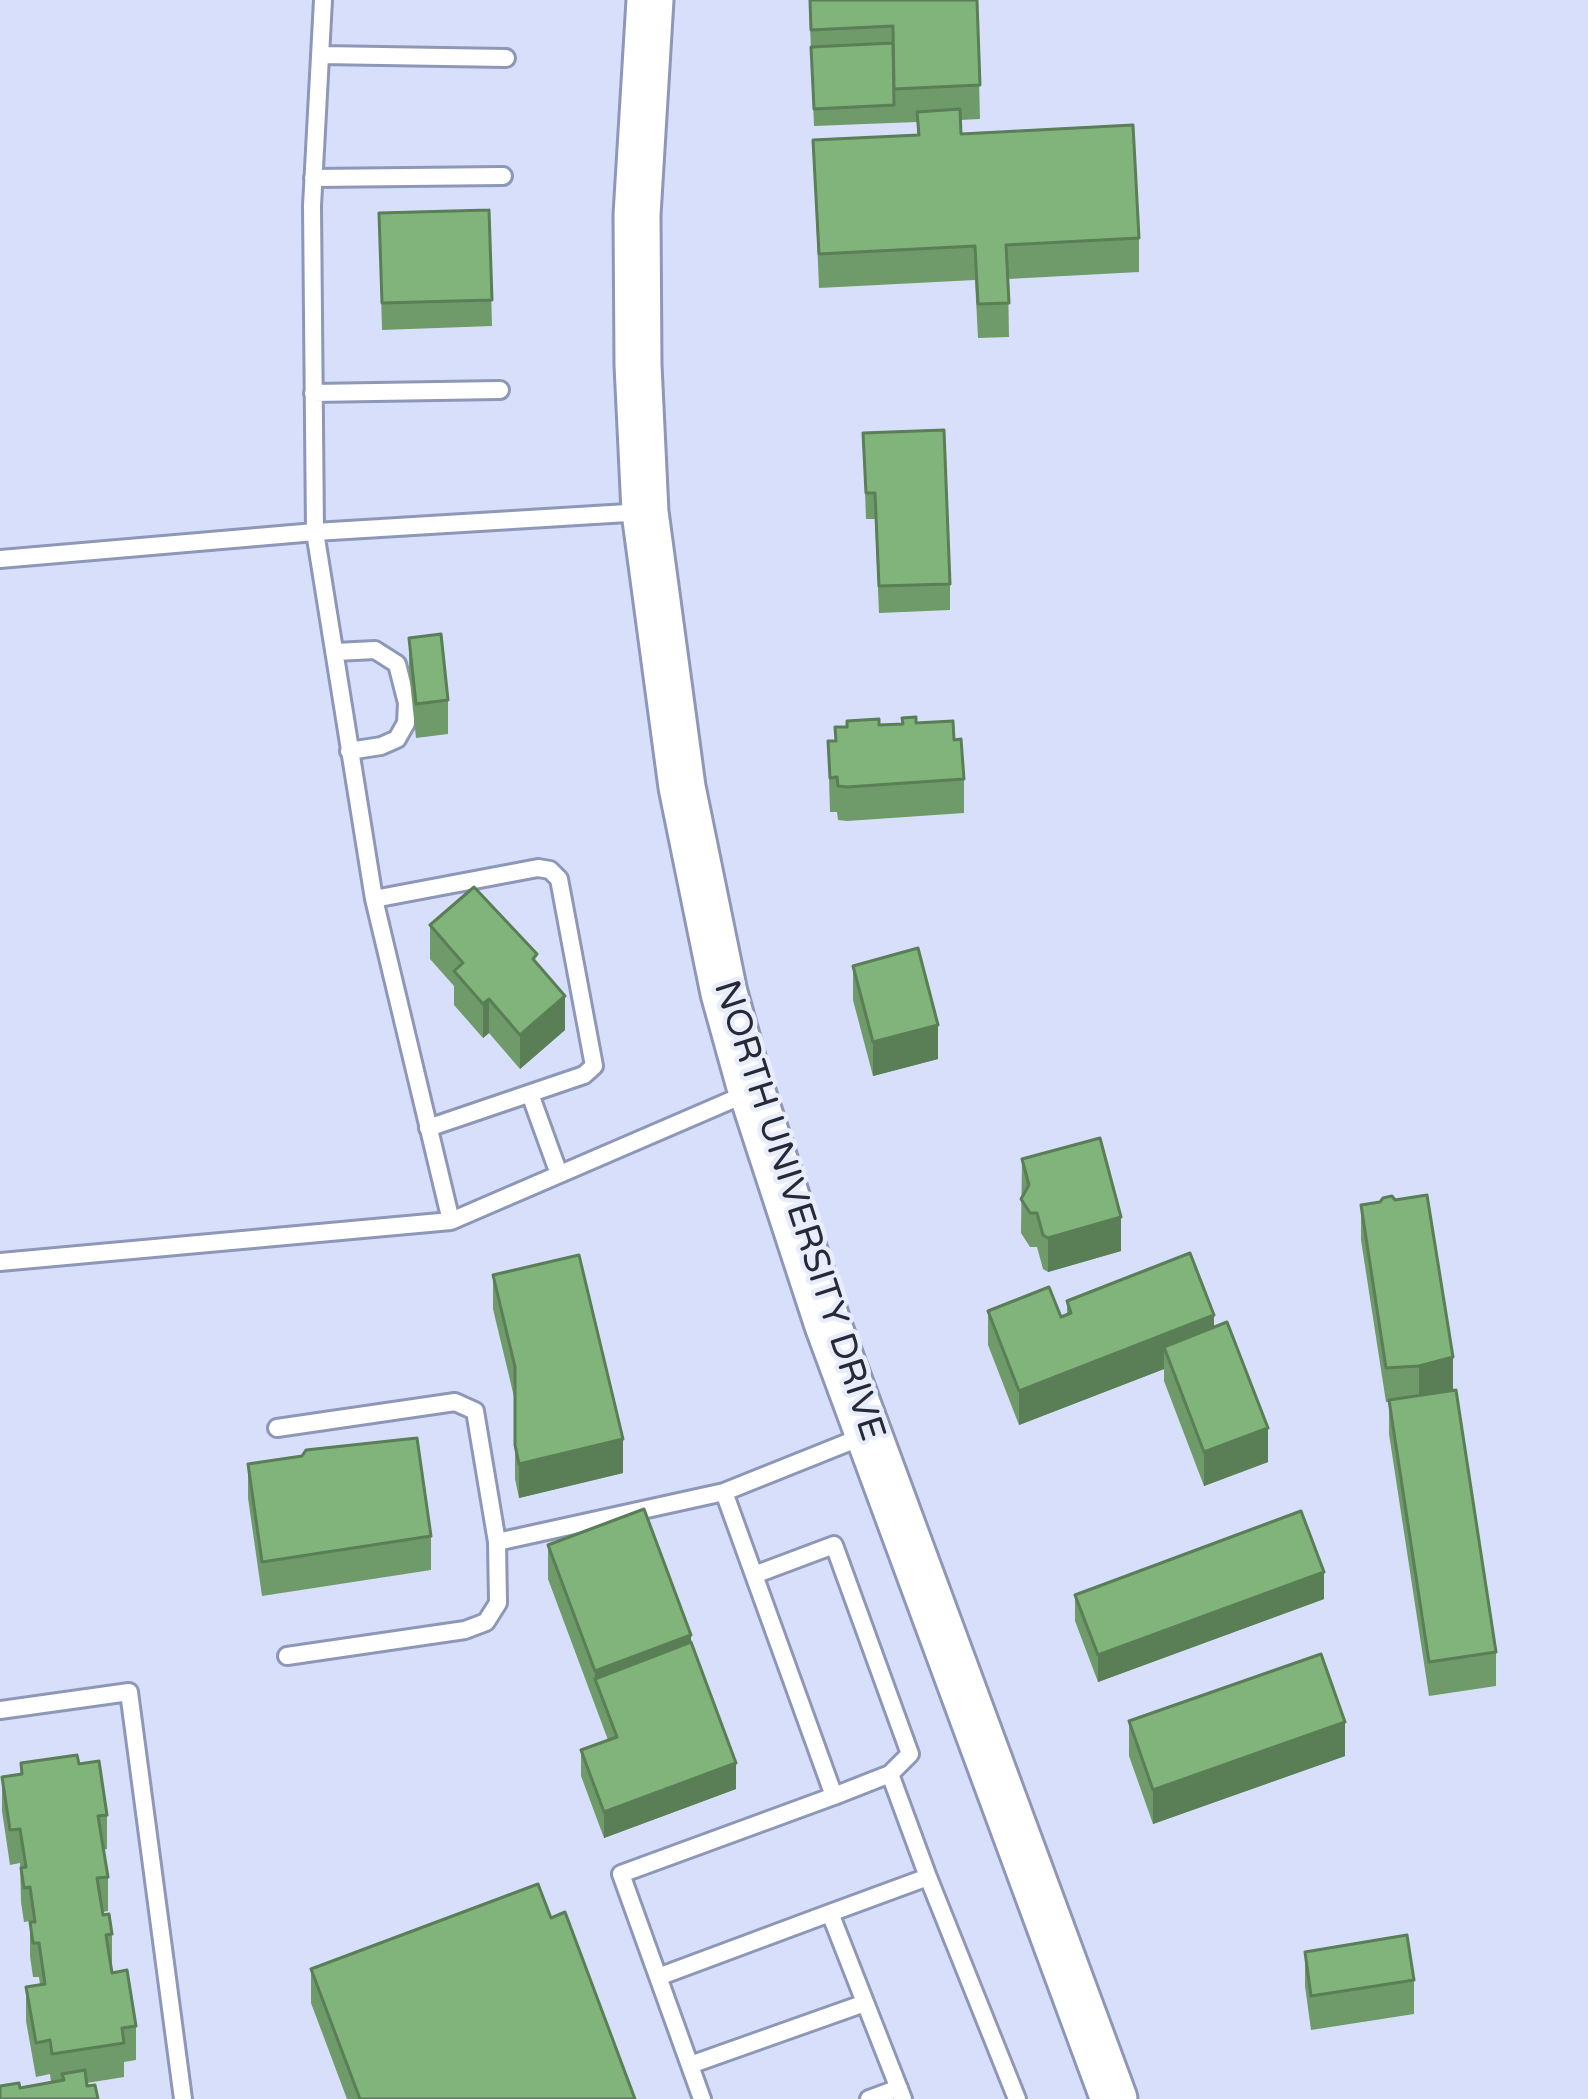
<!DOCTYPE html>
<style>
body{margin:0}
canvas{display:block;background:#d7dffb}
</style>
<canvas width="1588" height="2099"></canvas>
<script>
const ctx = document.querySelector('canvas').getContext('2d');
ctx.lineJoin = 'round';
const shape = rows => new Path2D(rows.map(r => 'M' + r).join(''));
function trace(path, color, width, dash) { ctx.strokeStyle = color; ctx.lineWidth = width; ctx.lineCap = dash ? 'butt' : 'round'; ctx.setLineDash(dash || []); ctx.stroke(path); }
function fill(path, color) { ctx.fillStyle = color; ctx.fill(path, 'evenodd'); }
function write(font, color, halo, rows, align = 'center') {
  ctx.font = font + ' "Varela Round",sans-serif'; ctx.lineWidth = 9; ctx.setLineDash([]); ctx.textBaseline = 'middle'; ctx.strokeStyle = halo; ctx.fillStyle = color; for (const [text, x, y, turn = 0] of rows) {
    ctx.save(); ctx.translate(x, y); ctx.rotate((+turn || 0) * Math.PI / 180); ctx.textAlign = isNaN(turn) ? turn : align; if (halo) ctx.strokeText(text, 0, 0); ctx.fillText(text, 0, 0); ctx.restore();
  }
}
const service = shape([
 [321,55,506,58],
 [313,178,503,176],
 [313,393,500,390],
 [0,559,315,532,644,512],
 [336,652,375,650,397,664,407,703,406,723,397,739,381,746,349,751],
 [374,899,538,868,550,870,559,879,594,1066,584,1075,428,1128],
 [530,1094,559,1174],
 [451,1221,748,1093],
 [0,1262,451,1221,374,899,315,532,312,206,323,0],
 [277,1428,455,1402,475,1411,497,1542],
 [864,1436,724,1492,754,1575,834,1545,910,1754,890,1774,928,1877],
 [754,1575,834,1796,890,1774],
 [287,1656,465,1630,486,1622,498,1603,497,1542,724,1492],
 [0,1710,129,1692,183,2099],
 [658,1977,830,1913],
 [690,2065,865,2003],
 [702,2099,621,1874,834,1796],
 [869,2099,899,2088],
 [903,2099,830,1913,928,1877,1017,2099]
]);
const secondary = shape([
 [650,0,637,215,638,365,645,512,682,787,724,993,749,1083,828,1325,1114,2099]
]);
trace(service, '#8d97b7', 22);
trace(secondary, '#8d97b7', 51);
trace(service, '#fff', 16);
trace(secondary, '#fff', 45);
fill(shape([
 [809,0,977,0,980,119,960,120,961,134,1139,238,1139,272,1008,279,1009,337,978,338,975,280,819,288,813,140,917,135,917,122,814,126],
 [489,210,492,326,382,330,379,213],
 [863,433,950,584,950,610,879,613,875,519,866,519],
 [409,638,448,700,448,734,416,738,409,672],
 [916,723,954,740,964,779,964,813,847,821,838,820,837,812,830,812,828,741,835,741,879,725],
 [430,925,537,964,565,1030,520,1069,489,1033,483,1038,454,1005,454,986,430,959],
 [853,966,938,1059,873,1076,853,1000],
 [1022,1159,1121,1251,1048,1272,1043,1269,1037,1247,1030,1247,1021,1233],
 [1361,1205,1453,1390,1496,1652,1496,1686,1429,1696,1389,1434,1389,1402,1386,1402,1361,1240],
 [493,1275,623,1473,519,1498,515,1479,515,1401,493,1309],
 [1067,1301,1214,1328,1268,1462,1204,1486,1164,1381,1164,1369,1019,1425,988,1345,988,1311,1061,1317,1067,1315],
 [302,1456,431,1536,431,1570,262,1596,248,1498,248,1464],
 [548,1545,691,1642,736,1789,604,1838,581,1776,581,1750,608,1740,548,1579],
 [1075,1595,1324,1599,1098,1682,1075,1621],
 [1129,1721,1345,1756,1153,1824,1129,1756],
 [21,1763,79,1764,107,1815,107,1849,103,1850,108,1877,108,1911,103,1912,112,1934,112,1973,136,2026,136,2060,124,2062,124,2077,87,2083,87,2086,20,2088,51,2082,50,2074,36,2077,26,2021,26,1987,40,1985,39,1977,33,1977,30,1956,30,1921,24,1922,21,1902,20,1863,10,1865,2,1811,2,1777,21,1774],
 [1305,1952,1414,1980,1414,2014,1311,2030,1305,1986],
 [311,1969,635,2099,347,2099,311,2003]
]), '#6f9b6a');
fill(shape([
 [565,996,565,1030,520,1069,520,1035],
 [489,999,489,1033,483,1038,483,1004],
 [938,1025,938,1059,873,1076,873,1042],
 [1121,1217,1121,1251,1048,1272,1048,1238],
 [1214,1315,1214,1349,1164,1347,1164,1369,1019,1425,1019,1391],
 [1453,1357,1453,1392,1419,1400,1419,1366],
 [1268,1428,1268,1462,1204,1486,1204,1452],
 [623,1439,623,1473,519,1498,519,1464],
 [1324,1572,1324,1599,1098,1682,1098,1655],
 [691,1635,691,1669,595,1679,595,1705,595,1671],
 [1345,1722,1345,1756,1153,1824,1153,1790],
 [736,1763,736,1789,604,1838,604,1812]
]), '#5a7e56');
const building = shape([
 [810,0,977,0,980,85,894,89,893,26,811,30,810,0],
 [893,43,894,105,814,109,811,47,893,43],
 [960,109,961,134,1133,125,1139,238,1006,245,1009,303,978,304,975,246,819,254,813,140,919,135,917,112,960,109],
 [489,210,492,300,382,303,379,213,489,210],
 [944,430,950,584,879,586,875,493,866,493,863,433,944,430],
 [441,634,448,700,416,704,409,638,441,634],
 [916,717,916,723,953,721,954,740,961,739,964,779,847,787,838,786,837,777,830,778,828,741,836,741,835,727,847,727,847,721,879,719,879,725,903,724,902,718,916,717],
 [474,887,537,954,533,959,565,996,520,1035,489,999,483,1004,454,971,463,963,430,925,474,887],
 [918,948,938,1025,873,1042,853,966,918,948],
 [1100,1138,1121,1217,1048,1238,1043,1235,1037,1213,1030,1213,1021,1199,1029,1185,1022,1159,1100,1138],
 [1427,1195,1453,1357,1419,1366,1386,1368,1361,1205,1380,1202,1383,1198,1392,1196,1395,1200,1427,1195],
 [1190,1253,1214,1315,1019,1391,988,1311,1049,1287,1061,1317,1071,1313,1067,1301,1190,1253],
 [579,1255,623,1439,519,1464,515,1445,515,1367,493,1275,579,1255],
 [1227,1322,1268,1428,1204,1452,1164,1347,1227,1322],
 [1456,1390,1496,1652,1429,1662,1389,1400,1456,1390],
 [417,1438,431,1536,262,1562,248,1464,302,1456,306,1450,417,1438],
 [644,1509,691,1635,595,1671,548,1545,644,1509],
 [1301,1511,1324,1572,1098,1655,1075,1595,1301,1511],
 [691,1642,736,1763,604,1812,581,1750,617,1737,595,1679,691,1642],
 [1321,1654,1345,1722,1153,1790,1129,1721,1321,1654],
 [77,1755,79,1764,99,1761,107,1815,98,1816,108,1877,97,1878,103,1915,109,1914,112,1934,106,1935,112,1973,127,1970,136,2026,122,2028,124,2043,52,2054,50,2040,36,2043,26,1987,45,1984,39,1943,33,1943,30,1922,35,1922,30,1887,24,1888,21,1868,26,1867,20,1829,10,1830,2,1777,22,1774,21,1763,77,1755],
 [538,1884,551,1918,565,1912,635,2099,360,2099,311,1969,538,1884],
 [1407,1935,1414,1980,1311,1996,1305,1952,1407,1935],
 [85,2070,87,2086,95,2085,98,2099,0,2099,0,2086,19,2083,20,2088,64,2080,62,2074,85,2070]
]);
fill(building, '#81b47b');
trace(building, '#5a7e56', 3);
write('36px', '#262a36', '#e9edfb', [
 ["NORTH UNIVERSITY DRIVE",798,1211,72]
]);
</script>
